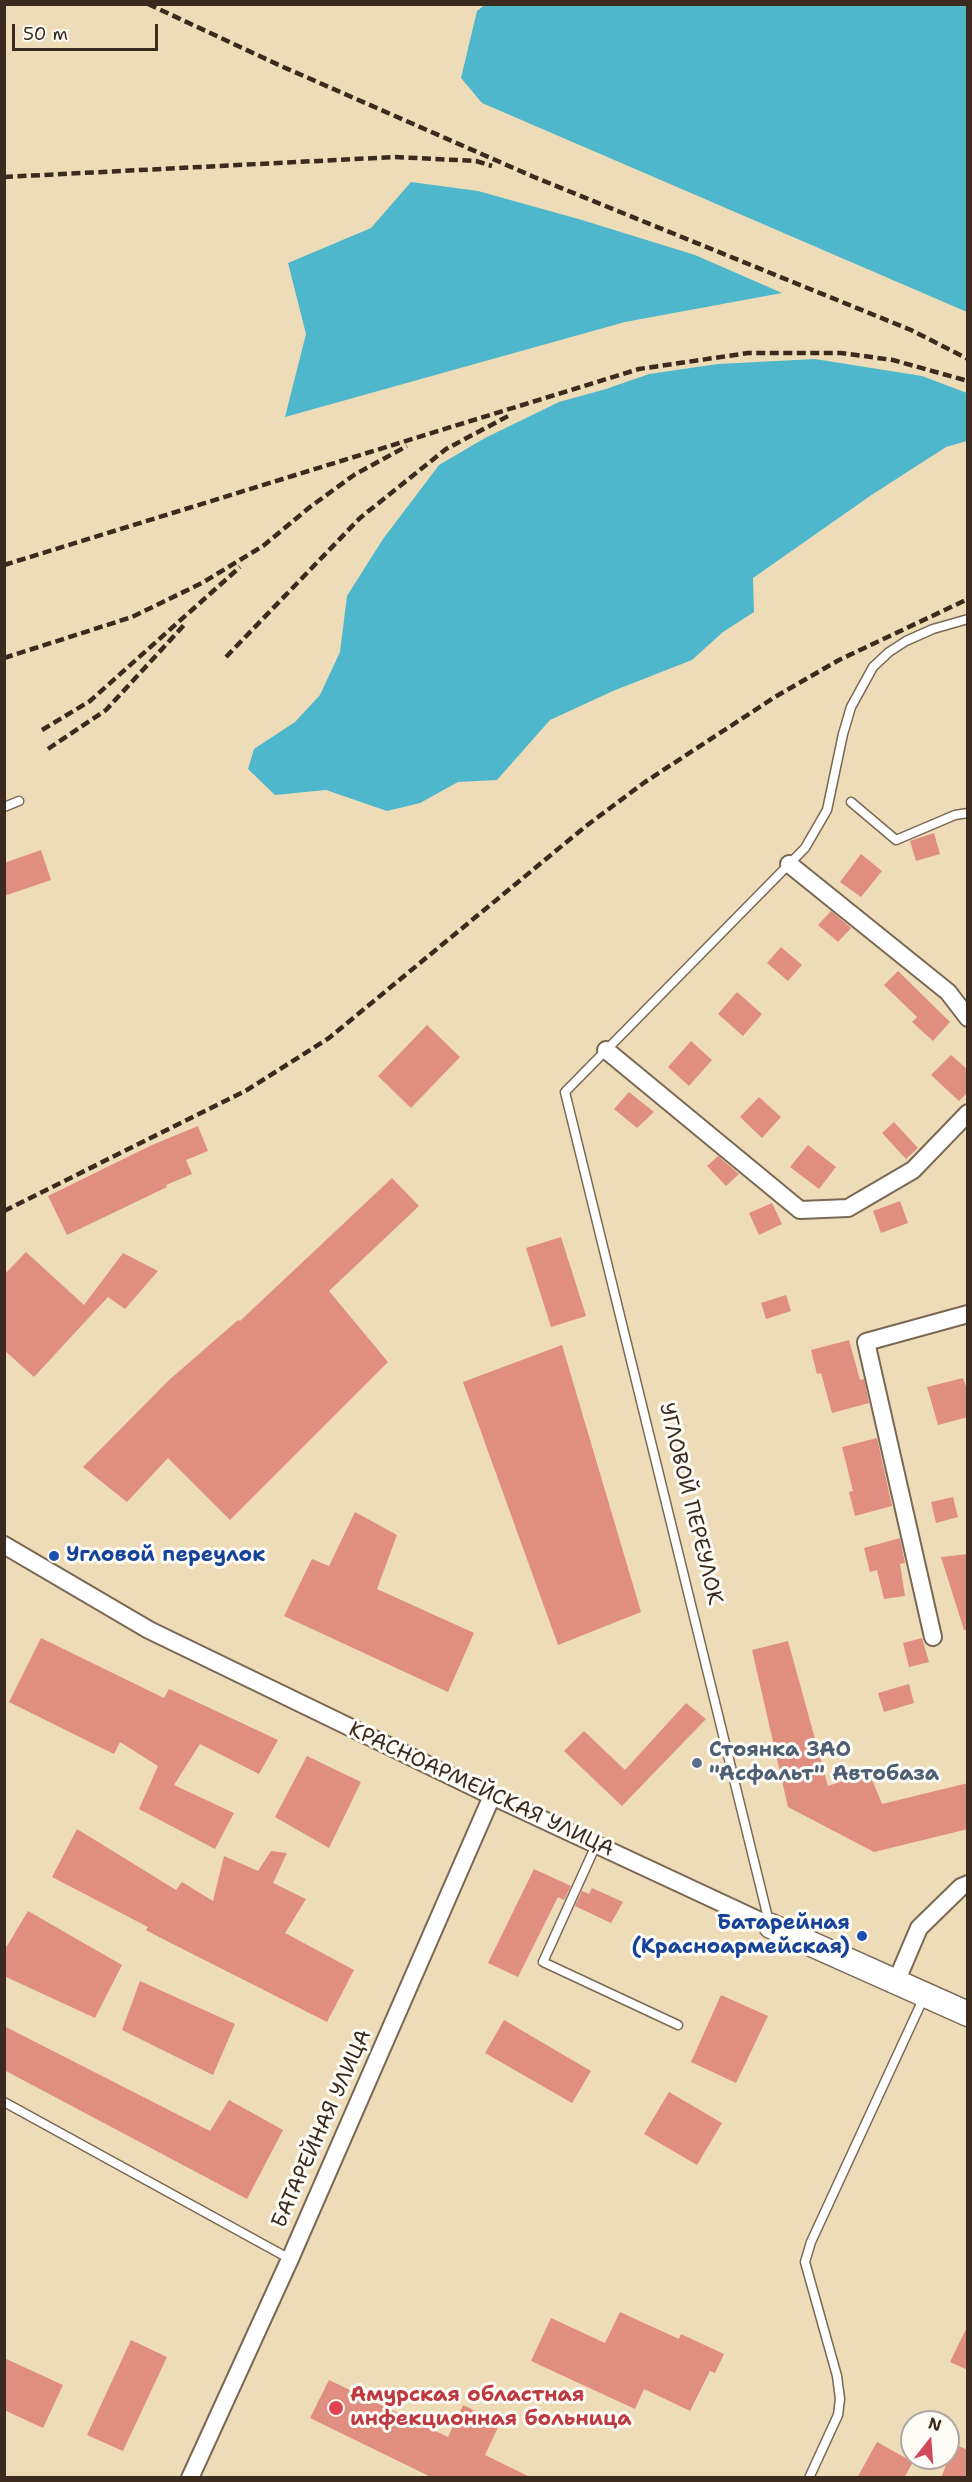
<!DOCTYPE html>
<meta charset="utf-8">
<style>
body{margin:0}
#map{position:relative;width:972px;height:2482px;overflow:hidden;background:#eedcb9;font-family:"Shantell Sans",sans-serif}
canvas{display:block}
.frame{position:absolute;inset:0;border:6px solid #3b2a1e;pointer-events:none}
.north{position:absolute;left:900px;top:2410px;width:60px;height:60px;box-sizing:border-box;background:#fdfcf7;border:2px solid #afa8a0;border-radius:50%;rotate:17deg;font-size:16px;font-weight:700;line-height:24px;text-align:center;color:#3b2a1e}
.north::after{content:'';display:block;margin:auto;width:21px;height:27px;background:#d1495b;clip-path:polygon(50% 0,100% 100%,50% 72%,0 100%)}
.scale{position:absolute;left:12px;top:24px;width:146px;height:27px;box-sizing:border-box;border:3px solid #3b2a1e;border-top:0;padding-left:8px;font-size:18px;line-height:21px;white-space:nowrap;color:#3b2a1e;-webkit-text-stroke:4px #fdfcf7;paint-order:stroke}
</style>
<div id="map">
<canvas width="972" height="2482"></canvas>
<div class="frame"></div>
<div class="north">N</div>
<div class="scale">50 m</div>
</div>
<script>
const ctx = document.querySelector('canvas').getContext('2d');
ctx.lineJoin = 'round';
function fill(path, color) { ctx.fillStyle = color; ctx.fill(path, 'evenodd'); }
const shape = rows => new Path2D(rows.map(r => 'M' + r).join(''));
function trace(path, color, width, dash) { ctx.strokeStyle = color; ctx.lineWidth = width; ctx.lineCap = dash ? 'butt' : 'round'; ctx.setLineDash(dash || []); ctx.stroke(path); }
function write(font, color, halo, rows, align = 'center') {
  ctx.font = font + ' "Shantell Sans",sans-serif'; ctx.lineWidth = 6; ctx.setLineDash([]); ctx.textBaseline = 'middle'; ctx.strokeStyle = halo; ctx.fillStyle = color; for (const [text, x, y, turn = 0] of rows) {
    ctx.save(); ctx.translate(x, y); ctx.rotate((+turn || 0) * Math.PI / 180); ctx.textAlign = isNaN(turn) ? turn : align; if (halo) ctx.strokeText(text, 0, 0); ctx.fillText(text, 0, 0); ctx.restore();
  }
}
fill(shape([
 [486,4,967,5,967,312,482,103,461,78,477,11],
 [411,182,478,191,582,220,695,255,782,293,625,322,285,417,306,334,288,263,371,228],
 [815,359,922,376,967,393,967,441,946,447,870,496,753,578,754,612,723,632,692,660,613,691,550,720,497,780,458,782,420,803,387,811,326,790,275,795,248,769,254,749,295,722,320,695,340,652,347,596,383,539,439,465,485,438,559,402,606,389,649,374,718,364]
]), '#4eb7cb');
fill(shape([
 [934,833,940,854,916,861,910,841],
 [41,850,51,880,4,896,4,863],
 [861,854,882,871,861,897,840,882],
 [831,911,851,928,838,942,818,925],
 [781,947,802,965,788,981,767,963],
 [898,971,950,1022,933,1041,912,1022,917,1017,884,985],
 [737,992,762,1014,743,1036,718,1014],
 [427,1025,460,1057,411,1108,378,1076],
 [691,1041,712,1060,689,1086,668,1067],
 [951,1055,968,1070,968,1092,959,1101,931,1075],
 [629,1092,654,1112,637,1128,614,1109],
 [759,1097,781,1117,762,1138,740,1117],
 [894,1122,918,1148,906,1159,882,1133],
 [198,1126,208,1151,186,1160,192,1174,166,1185,167,1187,67,1235,48,1196,152,1145],
 [808,1145,836,1167,819,1189,790,1167],
 [718,1156,739,1174,726,1186,707,1166],
 [392,1178,419,1206,329,1291,388,1362,230,1520,168,1458,127,1502,83,1467,168,1381,238,1320,240,1321],
 [900,1201,908,1223,881,1233,873,1211],
 [772,1203,782,1224,759,1235,749,1213],
 [561,1237,586,1316,551,1327,526,1248],
 [26,1252,84,1305,123,1253,158,1271,125,1309,108,1297,34,1377,4,1350,4,1275],
 [786,1295,791,1311,766,1319,761,1303],
 [849,1340,860,1380,864,1379,869,1403,832,1413,821,1373,817,1374,811,1350],
 [562,1345,641,1612,558,1645,463,1382],
 [963,1378,968,1392,968,1417,938,1425,927,1387],
 [877,1438,892,1506,855,1516,849,1492,853,1491,842,1447],
 [953,1497,958,1517,936,1523,931,1502],
 [355,1512,397,1535,377,1589,474,1633,448,1692,284,1616,312,1559,329,1566],
 [900,1538,905,1563,900,1564,905,1596,884,1599,877,1570,870,1572,864,1548],
 [968,1554,968,1630,964,1630,941,1557],
 [41,1638,164,1698,169,1689,278,1740,259,1774,200,1744,174,1785,234,1813,215,1849,139,1809,158,1766,120,1742,114,1754,9,1702],
 [922,1638,929,1662,909,1667,903,1643],
 [788,1641,828,1786,869,1772,882,1804,968,1783,968,1829,874,1852,788,1807,752,1650],
 [909,1684,914,1703,884,1712,878,1693],
 [686,1703,706,1719,622,1806,564,1751,584,1731,625,1770],
 [307,1756,361,1782,329,1848,275,1817],
 [77,1829,176,1890,182,1882,213,1901,224,1856,258,1871,271,1851,287,1853,273,1883,306,1899,285,1933,354,1970,327,2022,157,1936,146,1930,148,1927,52,1877],
 [534,1869,571,1886,564,1900,558,1897,518,1977,488,1963],
 [592,1888,623,1902,611,1923,575,1906,582,1891,589,1894],
 [28,1911,122,1965,95,2018,4,1976,4,1951],
 [140,1981,235,2024,213,2075,122,2030],
 [721,1995,768,2016,736,2083,691,2062],
 [504,2020,591,2071,572,2103,485,2053],
 [4,2026,210,2131,229,2100,283,2130,247,2199,4,2070],
 [669,2092,722,2123,697,2165,644,2134],
 [620,2312,679,2339,681,2334,724,2354,715,2373,710,2371,690,2411,644,2389,635,2409,531,2361,551,2318,605,2343],
 [968,2325,968,2370,950,2362],
 [131,2340,167,2357,123,2451,87,2435],
 [4,2358,63,2385,43,2428,4,2410],
 [329,2380,448,2437,463,2405,500,2423,485,2455,532,2478,433,2478,310,2418],
 [877,2442,913,2462,904,2478,857,2478],
 [954,2444,968,2450,968,2478,941,2478]
]), '#e08e80');
const lane = shape([
 [851,802,896,840,955,815,968,813],
 [4,807,19,801],
 [596,1845,543,1962,678,2025],
 [770,1926,565,1092,805,848,827,810,843,734,851,707,873,667,889,652,906,641,933,629,968,619],
 [4,2102,290,2259],
 [809,2478,838,2415,840,2399,837,2376,805,2262,811,2242,925,1995]
]);
const street = shape([
 [789,864,948,992,968,1018],
 [606,1050,800,1210,848,1208,913,1170,968,1113],
 [4,1545,149,1630,492,1796,771,1926],
 [933,1637,866,1342,968,1314],
 [896,1982,919,1928,961,1887,968,1884],
 [190,2478,290,2259,492,1796]
]);
const secondary = shape([
 [771,1926,968,2014]
]);
trace(lane, '#7a6854', 11);
trace(street, '#7a6854', 20);
trace(secondary, '#7a6854', 27);
trace(lane, '#fff', 8);
trace(street, '#fff', 16);
trace(secondary, '#fff', 24);
trace(shape([
 [148,4,281,66,534,177,911,330,968,359],
 [4,177,395,157,476,161,492,166],
 [4,565,639,369,748,353,841,353,893,360,968,381],
 [226,657,360,518,446,449,512,414],
 [4,658,132,617,202,583,263,546,310,507,354,475,407,446],
 [42,730,90,701,240,567],
 [48,749,106,710,185,624],
 [4,1211,247,1090,329,1038,586,826,645,782,775,697,839,660,968,599]
]), '#3b2a1e', 4.5, [9, 4.5]);
for (const [x, y, r, color] of [
 [54,1556,6,"#1a4fb4"],
 [697,1763,6,"#5c6f8a"],
 [862,1936,6,"#1a4fb4"],
 [336,2408,8,"#e0444e"]
]) { const dot = new Path2D(); dot.arc(x, y, r, 0, 2 * Math.PI); ctx.fillStyle = color; ctx.fill(dot); trace(dot, '#fdfcf7', 2); }
write('21px', '#3b2a1e', '#fdfcf7', [
 ["УГЛОВОЙ ПЕРЕУЛОК",690,1504,76],
 ["КРАСНОАРМЕЙСКАЯ УЛИЦА",481,1790,25],
 ["БАТАРЕЙНАЯ УЛИЦА",322,2129,-66]
]);
write('bold 21px', '#164399', '#fdfcf7', [
 ["Угловой переулок",66,1556],
 ["Батарейная",850,1924,"right"],
 ["(Красноармейская)",850,1948,"right"]
], 'left');
write('bold 21px', '#4e5e75', '#fdfcf7', [
 ["Стоянка ЗАО",709,1751],
 ["\"Асфальт\" Автобаза",709,1775]
], 'left');
write('bold 21px', '#be3a42', '#fdfcf7', [
 ["Амурская областная",350,2396],
 ["инфекционная больница",350,2420]
], 'left');
</script>
